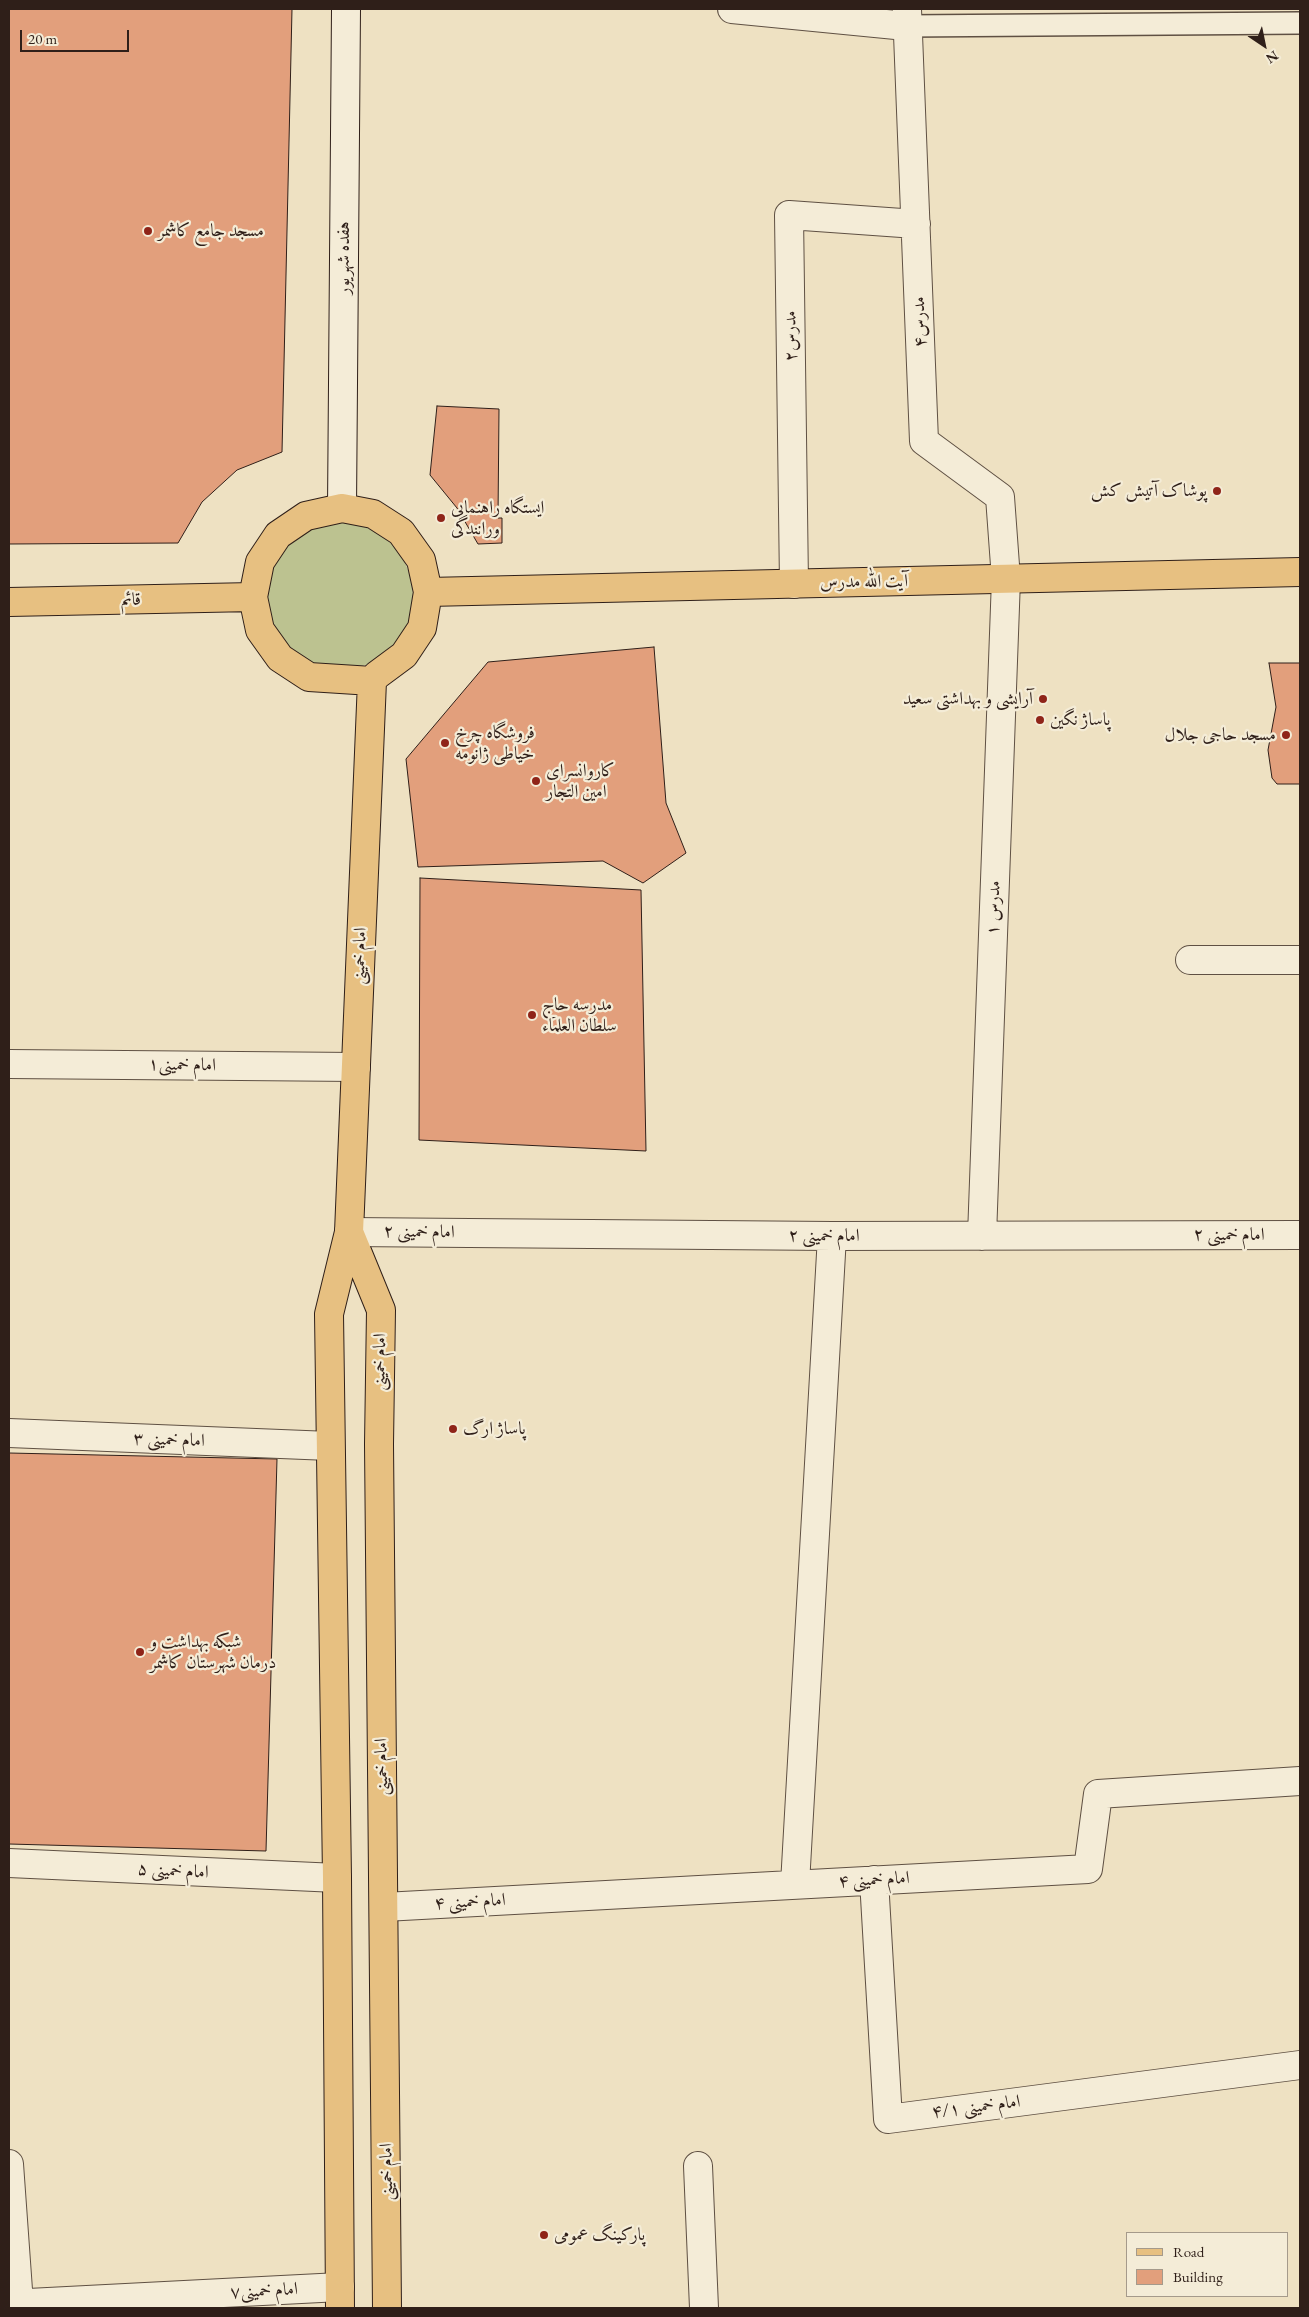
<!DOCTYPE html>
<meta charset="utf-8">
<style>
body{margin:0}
#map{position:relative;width:1309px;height:2317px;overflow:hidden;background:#eee1c2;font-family:"EB Garamond",serif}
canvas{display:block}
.frame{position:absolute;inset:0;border:10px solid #2f1f19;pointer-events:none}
.legend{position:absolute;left:1126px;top:2232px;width:162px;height:65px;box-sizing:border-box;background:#f4ecd7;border:1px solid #a59a8b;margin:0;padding:6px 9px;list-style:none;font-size:15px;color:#2f1f19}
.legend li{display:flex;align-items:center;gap:10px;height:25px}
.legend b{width:25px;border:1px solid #a59a8b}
.north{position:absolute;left:1239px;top:20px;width:50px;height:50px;-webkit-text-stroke:4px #f4ecd7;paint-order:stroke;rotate:146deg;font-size:14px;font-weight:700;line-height:20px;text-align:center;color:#2f1f19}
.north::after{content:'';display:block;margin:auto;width:18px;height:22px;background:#2f1f19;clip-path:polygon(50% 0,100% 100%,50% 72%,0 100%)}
.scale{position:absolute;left:20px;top:30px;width:109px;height:22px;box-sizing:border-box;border:2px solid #2f1f19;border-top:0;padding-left:6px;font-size:15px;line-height:18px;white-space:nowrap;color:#2f1f19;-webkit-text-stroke:4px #f4ecd7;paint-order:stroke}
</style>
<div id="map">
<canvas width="1309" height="2317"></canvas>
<div class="frame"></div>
<ul class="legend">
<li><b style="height:6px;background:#e7c081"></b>Road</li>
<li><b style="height:14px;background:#e29f7c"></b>Building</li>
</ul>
<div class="north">N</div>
<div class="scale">20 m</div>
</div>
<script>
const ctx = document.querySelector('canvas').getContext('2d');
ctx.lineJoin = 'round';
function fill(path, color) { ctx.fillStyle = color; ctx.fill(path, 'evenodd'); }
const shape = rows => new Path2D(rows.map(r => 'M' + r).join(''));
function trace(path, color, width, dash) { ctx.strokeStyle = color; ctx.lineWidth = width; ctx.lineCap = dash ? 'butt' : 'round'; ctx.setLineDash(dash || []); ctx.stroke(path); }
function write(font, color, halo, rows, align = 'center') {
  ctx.font = font + ' "EB Garamond",Amiri,serif'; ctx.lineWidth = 4.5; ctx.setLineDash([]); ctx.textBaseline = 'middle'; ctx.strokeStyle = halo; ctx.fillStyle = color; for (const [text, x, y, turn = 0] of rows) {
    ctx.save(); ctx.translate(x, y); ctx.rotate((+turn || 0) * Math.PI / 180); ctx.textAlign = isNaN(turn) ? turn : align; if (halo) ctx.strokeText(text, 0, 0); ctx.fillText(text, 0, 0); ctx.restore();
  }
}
fill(shape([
 '265 596a74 74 0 1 1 148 0a74 74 0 1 1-148 0Z'
]), '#bcc290');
const building = shape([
 [9,9,292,9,282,452,237,470,202,502,178,543,9,544,9,9],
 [437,406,499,409,498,518,502,518,502,543,478,544,457,508,430,475,437,406],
 [654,647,666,803,686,853,643,883,603,861,418,867,406,759,488,662,654,647],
 [1269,663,1300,663,1300,784,1277,784,1272,778,1268,750,1276,707,1269,663],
 [420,878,641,890,646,1151,419,1140,420,878],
 [9,1453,277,1459,266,1851,9,1844,9,1453]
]);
fill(building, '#e29f7c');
trace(building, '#2f1f19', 1);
const lane = shape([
 [906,26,1300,23]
]);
const street = shape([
 [732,9,906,26],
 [907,9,924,441,1000,497,1006,579,982,1236],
 [794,584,789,215,916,224],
 [1190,960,1300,960],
 [9,1064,356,1067],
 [349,1232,832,1236,1300,1235],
 [9,1433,330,1446],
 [9,1863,337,1878],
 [874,1880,888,2119,1300,2065],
 [795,1884,832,1236],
 [384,1907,1088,1869,1098,1794,1300,1781],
 [9,2164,19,2304],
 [698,2166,704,2308],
 [9,2304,340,2287]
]);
const secondary = shape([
 [342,508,346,9]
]);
const primary = shape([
 [342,508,373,514,401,532,421,560,428,592,422,628,404,655,377,675,372,681,309,677,280,658,260,630,253,597,260,562,278,535,306,516,342,508],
 [428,592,1300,572],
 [9,602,253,597],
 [349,1232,381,1310,379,1444,387,2308],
 [340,2308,337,1878,329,1314,349,1232,372,681]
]);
trace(lane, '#5f5043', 24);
trace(street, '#5f5043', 30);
trace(secondary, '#2f1f19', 30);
trace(primary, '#2f1f19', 30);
trace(lane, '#f4ecd7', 21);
trace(street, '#f4ecd7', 28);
trace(secondary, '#f4ecd7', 28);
trace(primary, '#e7c081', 28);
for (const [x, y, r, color] of [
 [148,231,5,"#8f2418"],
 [1217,491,5,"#8f2418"],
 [441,518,5,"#8f2418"],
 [1043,699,5,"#8f2418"],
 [1040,720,5,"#8f2418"],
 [1286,735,5,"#8f2418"],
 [445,743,5,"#8f2418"],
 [536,781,5,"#8f2418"],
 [532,1015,5,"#8f2418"],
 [453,1429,5,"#8f2418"],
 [140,1652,5,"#8f2418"],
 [544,2235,5,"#8f2418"]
]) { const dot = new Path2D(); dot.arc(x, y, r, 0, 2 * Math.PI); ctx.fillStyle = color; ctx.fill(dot); trace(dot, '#f4ecd7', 2); }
write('18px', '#2f1f19', '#f4ecd7', [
 ["مسجد جامع کاشمر",158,231],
 ["پوشاک آتیش کش",1207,491,"right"],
 ["ایستگاه راهنمایی",451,508],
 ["ورانندگی",451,529],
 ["آرایشی و بهداشتی سعید",1033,699,"right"],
 ["پاساژ نگین",1050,720],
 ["فروشگاه چرخ",455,733],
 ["خیاطی ژانومه",455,754],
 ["مسجد حاجی جلال",1276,735,"right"],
 ["کاروانسرای",546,771],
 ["امین التجار",546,792],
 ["مدرسه حاج",542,1005],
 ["سلطان العلماء",542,1026],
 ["پاساژ ارگ",463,1429],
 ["شبکه بهداشت و",150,1642],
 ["درمان شهرستان کاشمر",150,1663],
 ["پارکینگ عمومی",554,2235]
], 'left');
write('18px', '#2f1f19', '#f4ecd7', [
 ["هفده شهریور",344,258,-90],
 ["مدرس۴",920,322,-92],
 ["مدرس۲",791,336,-91],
 ["آیت الله مدرس",864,582,-1],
 ["قائم",131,600,-1],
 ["مدرس ۱",994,908,-88],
 ["امام خمینی",360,956,-88],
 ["امام خمینی۱",182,1065,1],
 ["امام خمینی ۲",419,1232,1],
 ["امام خمینی ۲",1229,1235],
 ["امام خمینی ۲",824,1236],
 ["امام خمینی",380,1362,-89],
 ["امام خمینی ۳",169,1440,2],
 ["امام خمینی",382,1767,-91],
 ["امام خمینی ۵",173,1871,3],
 ["امام خمینی ۴",874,1880,-3],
 ["امام خمینی ۴",470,1902,-3],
 ["امام خمینی ۴/۱",976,2107,-7],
 ["امام خمینی",387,2172,-91],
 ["امام خمینی۷",264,2291,-3]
]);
</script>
